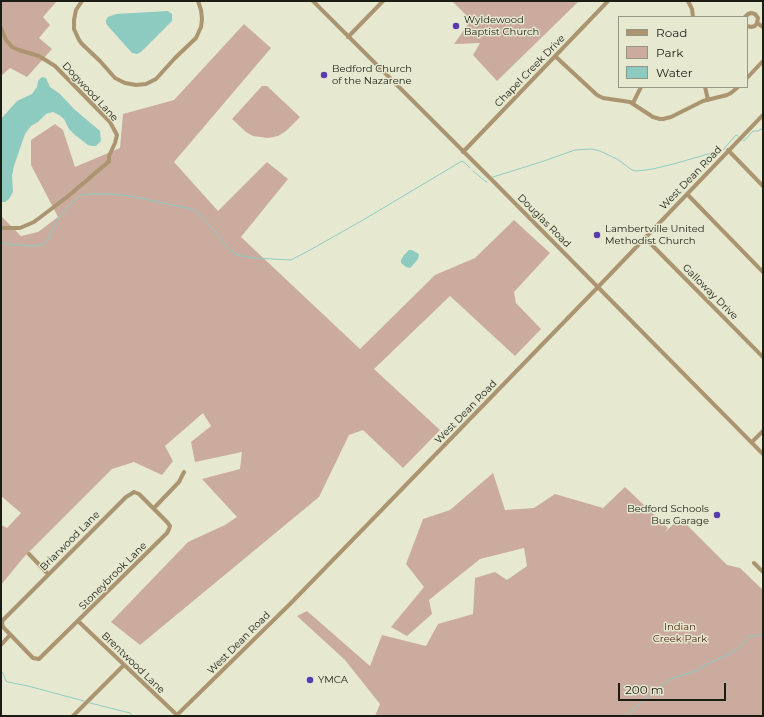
<!DOCTYPE html>
<style>
body{margin:0}
#map{position:relative;width:764px;height:717px;overflow:hidden;background:#e6e9d0;font-family:Montserrat,sans-serif}
canvas{display:block}
.frame{position:absolute;inset:0;border:2px solid #1b1c13;pointer-events:none}
.legend{position:absolute;left:618px;top:16px;width:130px;height:72px;box-sizing:border-box;background:#e6e9d0;border:1px solid #959784;margin:0;padding:5px 7px;list-style:none;font-size:12px;color:#1b1c13}
.legend li{display:flex;align-items:center;gap:8px;height:20px}
.legend b{width:20px;border:1px solid #959784}
.scale{position:absolute;left:618px;top:683px;width:108px;height:18px;box-sizing:border-box;border:2px solid #1b1c13;border-top:0;padding-left:5px;font-size:12px;line-height:14px;white-space:nowrap;color:#1b1c13;-webkit-text-stroke:3px #e6e9d0;paint-order:stroke}
</style>
<div id="map">
<canvas width="764" height="717"></canvas>
<div class="frame"></div>
<ul class="legend">
<li><b style="height:5px;background:#ab9470"></b>Road</li>
<li><b style="height:11px;background:#cbab9e"></b>Park</li>
<li><b style="height:11px;background:#8dcbc1"></b>Water</li>
</ul>
<div class="scale">200 m</div>
</div>
<script>
const ctx = document.querySelector('canvas').getContext('2d');
ctx.lineJoin = 'round';
function fill(path, color) { ctx.fillStyle = color; ctx.fill(path, 'evenodd'); }
const shape = rows => new Path2D(rows.map(r => 'M' + r).join(''));
function trace(path, color, width, dash) { ctx.strokeStyle = color; ctx.lineWidth = width; ctx.lineCap = dash ? 'butt' : 'round'; ctx.setLineDash(dash || []); ctx.stroke(path); }
function write(font, color, halo, rows, align = 'center') {
  ctx.font = font + ' Montserrat,sans-serif'; ctx.lineWidth = 3; ctx.setLineDash([]); ctx.textBaseline = 'middle'; ctx.strokeStyle = halo; ctx.fillStyle = color; for (const [text, x, y, turn = 0] of rows) {
    ctx.save(); ctx.translate(x, y); ctx.rotate((+turn || 0) * Math.PI / 180); ctx.textAlign = isNaN(turn) ? turn : align; if (halo) ctx.strokeText(text, 0, 0); ctx.fillText(text, 0, 0); ctx.restore();
  }
}
fill(shape([
 [1,1,57,1,43,17,50,25,39,38,52,49,27,77,10,68,1,76],
 [452,1,579,1,497,81,473,55,480,43,454,44,471,20],
 [244,24,271,48,174,162,218,211,267,162,288,179,241,237,360,349,435,275,475,258,514,220,550,253,514,292,516,303,541,329,515,356,450,296,374,369,440,430,403,468,363,430,349,435,319,497,140,645,111,622,188,542,225,525,237,517,202,479,240,469,242,452,195,462,191,442,211,426,203,413,165,446,173,461,162,475,134,462,112,469,23,558,1,585,1,525,7,528,21,513,1,496,1,216,21,236,38,232,58,217,31,165,31,140,55,124,63,130,75,167,120,148,123,114,174,100],
 [262,86,267,86,300,117,286,131,278,136,268,138,253,136,246,132,232,119],
 [493,473,505,510,534,508,555,494,603,508,625,487,668,528,664,533,680,518,727,565,740,568,763,590,763,716,375,716,380,704,345,660,297,616,307,611,370,666,382,635,426,646,438,624,473,614,475,578,495,572,507,580,527,566,524,548,480,559,429,600,432,614,407,636,391,627,424,587,406,564,423,519,450,510]
]), '#cbab9e');
fill(shape([
 [168,11,172,14,172,21,141,52,137,54,132,53,107,25,106,23,106,20,108,17,116,14],
 [42,77,46,78,50,87,60,94,74,109,100,131,101,141,96,146,92,146,88,145,75,135,69,129,64,119,59,115,53,112,46,114,38,122,31,126,25,134,14,166,12,176,13,192,9,199,5,202,1,202,1,119,17,101,32,94,37,87,38,81],
 [409,250,412,250,419,254,418,259,413,265,410,268,406,267,401,263,401,260,404,255]
]), '#8dcbc1');
trace(shape([
 [743,140,744,141,753,131,758,131,763,128],
 [473,171,485,181,487,182],
 [493,177,541,162,575,150,592,149,600,151,617,159,632,170,637,171,653,169,677,163,715,152,722,151,736,135,738,136],
 [1,242,6,244,32,246,40,245,44,244,48,239,56,222,66,209,78,197,81,195,91,194,109,194,130,196,192,209,200,214,230,250,237,255,254,258,291,260,310,250,363,220,462,161,464,162,470,168],
 [1,671,3,673,6,681,8,682,28,686,84,701],
 [90,703,130,713,133,716],
 [624,716,671,679,695,671,709,663,729,654,742,645,747,639,750,636,763,635]
]), '#8dcbc1', 1);
trace(shape([
 [82,1,76,10,74,20,74,29,79,40,82,44,100,61,115,78,125,83,136,85,146,84,156,79,175,58,196,38,201,27,202,19,201,10,198,1],
 [313,1,491,179,763,454],
 [688,1,692,9,693,17],
 [745,17,748,14,751,13,755,14,758,18,757,23,755,26,751,27,747,26],
 [757,23,763,27],
 [1,28,6,40,12,47,19,50,39,56,55,66,110,122,117,135,115,143,109,156,109,161,106,164,67,197,34,222,20,228,1,228],
 [348,37,383,1],
 [555,56,597,95,603,98,630,102,653,117,660,119,663,119,671,117,703,101,727,95,731,93,738,87],
 [747,78,763,61],
 [705,87,708,100],
 [633,103,641,87],
 [728,150,763,186],
 [463,152,608,1],
 [687,194,763,272],
 [645,238,763,357],
 [752,442,763,431],
 [134,492,139,494,167,522,170,526,169,529,167,533,43,655,39,659,33,658,3,627,2,623,3,620,126,497,131,494,134,492],
 [154,508,179,482,184,472],
 [29,554,48,574],
 [754,563,763,572],
 [78,621,177,715],
 [1,645,10,635],
 [73,716,124,665],
 [176,716,290,604,368,524,598,287,763,115]
]), '#ab9470', 4);
for (const [x, y, r, color] of [
 [456,26,4,"#583bb3"],
 [324,75,4,"#583bb3"],
 [597,235,4,"#583bb3"],
 [717,515,4,"#583bb3"],
 [310,680,4,"#583bb3"]
]) { const dot = new Path2D(); dot.arc(x, y, r, 0, 2 * Math.PI); ctx.fillStyle = color; ctx.fill(dot); trace(dot, '#e6e9d0', 1.5); }
write('10px', '#1b1c13', '#e6e9d0', [
 ["Wyldewood",464,20],
 ["Baptist Church",464,32],
 ["Bedford Church",332,69],
 ["of the Nazarene",332,81],
 ["Lambertville United",605,229],
 ["Methodist Church",605,241],
 ["Bedford Schools",709,509,"right"],
 ["Bus Garage",709,521,"right"],
 ["YMCA",318,680]
], 'left');
write('10px', '#1b1c13', '#e6e9d0', [
 ["Chapel Creek Drive",530,71,-46],
 ["Dogwood Lane",90,92,47],
 ["West Dean Road",691,178,-46],
 ["Douglas Road",544,221,45],
 ["Galloway Drive",710,292,45],
 ["West Dean Road",466,412,-46],
 ["Briarwood Lane",70,541,-45],
 ["Stoneybrook Lane",113,576,-45],
 ["West Dean Road",239,643,-45],
 ["Brentwood Lane",133,663,44]
]);
write('10px', '#491b05', '#e6e9d0', [
 ["Indian",680,627],
 ["Creek Park",680,639]
]);
</script>
